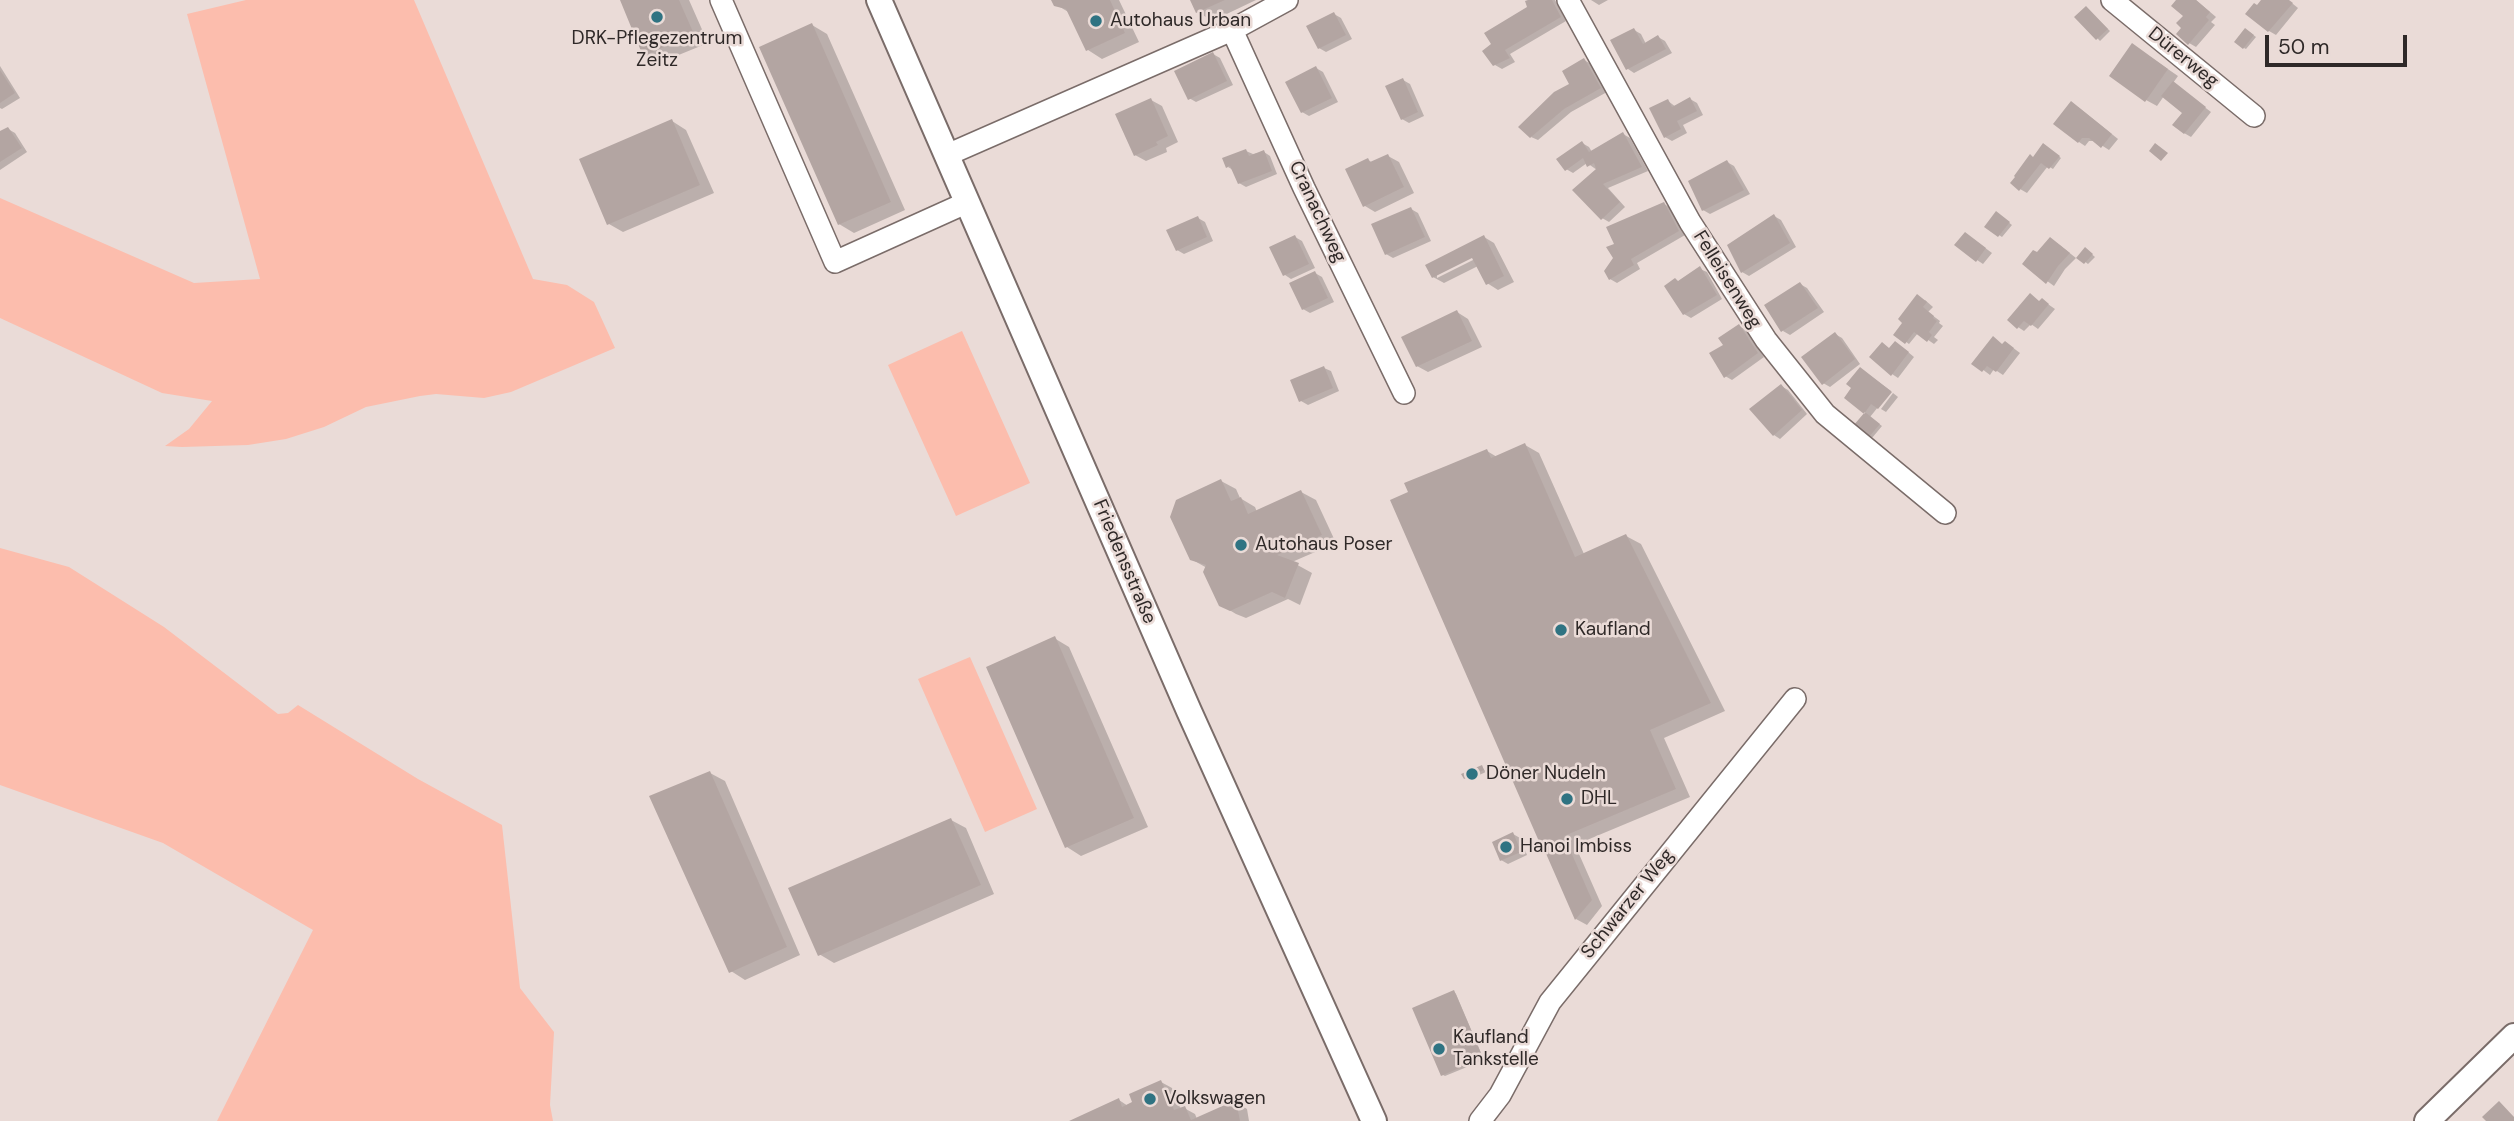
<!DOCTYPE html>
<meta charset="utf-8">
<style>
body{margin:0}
#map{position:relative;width:2514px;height:1121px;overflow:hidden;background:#eadbd7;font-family:"DM Sans",sans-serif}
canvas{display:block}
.scale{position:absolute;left:2265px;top:35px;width:142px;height:32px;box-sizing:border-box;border:4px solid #2f2928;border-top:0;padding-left:9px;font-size:21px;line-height:24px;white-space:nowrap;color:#2f2928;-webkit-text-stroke:5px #eadbd7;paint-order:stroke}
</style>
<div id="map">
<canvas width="2514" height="1121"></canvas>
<div class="scale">50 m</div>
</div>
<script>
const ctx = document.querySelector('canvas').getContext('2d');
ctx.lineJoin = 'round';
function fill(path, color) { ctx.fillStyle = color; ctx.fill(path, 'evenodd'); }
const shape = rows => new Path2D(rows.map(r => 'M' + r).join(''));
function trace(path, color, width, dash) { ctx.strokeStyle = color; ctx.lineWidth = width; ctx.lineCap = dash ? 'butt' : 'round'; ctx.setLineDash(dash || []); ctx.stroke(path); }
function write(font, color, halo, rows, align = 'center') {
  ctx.font = font + ' "DM Sans",sans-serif'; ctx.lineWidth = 5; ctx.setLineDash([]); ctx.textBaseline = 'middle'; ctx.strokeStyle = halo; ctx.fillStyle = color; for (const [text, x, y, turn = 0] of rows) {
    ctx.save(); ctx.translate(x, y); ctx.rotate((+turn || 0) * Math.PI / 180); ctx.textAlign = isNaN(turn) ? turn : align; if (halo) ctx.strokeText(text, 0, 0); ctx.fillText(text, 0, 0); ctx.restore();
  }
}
fill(shape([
 [246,0,414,0,533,279,567,285,594,302,615,348,511,392,484,398,436,394,420,396,366,407,324,427,286,439,248,445,182,447,165,446,189,429,212,401,162,393,0,318,0,198,194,283,260,279,187,14],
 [962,331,1030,483,956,516,888,365],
 [0,548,69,567,164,627,278,714,288,713,298,705,418,779,502,825,520,988,554,1032,550,1105,553,1121,217,1121,313,930,163,843,0,785],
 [970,657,1037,809,985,832,918,679]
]), '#fcbdad');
fill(shape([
 [621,0,689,0,708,43,659,63,645,55],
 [1053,0,1119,0,1139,42,1102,59,1088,50,1070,13,1055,4],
 [1192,0,1256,0,1212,21,1198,12],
 [1531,0,1555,0,1566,21,1510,54,1515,62,1502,69,1495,65,1530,8],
 [1591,0,1608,0,1599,5],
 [2179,0,2196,0,2216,17,2211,22,2215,25,2196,47,2189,43,2185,16],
 [2264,0,2288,0,2298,8,2276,35,2269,31,2257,7],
 [2086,8,2110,31,2100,41,2077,17],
 [1334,14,1341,18,1352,39,1326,52,1319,48],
 [812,25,827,34,905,210,854,233,839,224],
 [1634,30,1641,34,1646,44,1658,37,1665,41,1672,53,1634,73,1628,69],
 [2248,31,2256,37,2246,49,2244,48],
 [2143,52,2178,76,2173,83,2211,112,2191,137,2184,133,2185,113,2164,96,2157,106,2146,100],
 [1213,54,1220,58,1233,85,1196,102,1189,98],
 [1584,60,1591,64,1607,92,1571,112,1538,140,1531,137,1571,84],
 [0,66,20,98,2,109,0,108],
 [1316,68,1323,72,1338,102,1309,116,1302,112],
 [1403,80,1410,84,1424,116,1409,123,1402,119],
 [1690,99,1697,103,1703,115,1683,125,1687,133,1672,141,1665,137,1668,101,1676,107],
 [1151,100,1162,106,1178,142,1166,148,1167,152,1146,161,1135,155],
 [2078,107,2118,139,2109,150,2095,141,2089,141,2085,146,2079,142],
 [672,121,686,130,714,193,623,232,609,224],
 [8,129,15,133,27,152,0,170,0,133],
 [1623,134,1630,138,1648,171,1608,188,1625,207,1609,222,1602,218,1597,170,1587,163,1573,173,1566,169,1582,143,1589,147,1592,152],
 [2046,147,2061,158,2053,169,2048,166,2027,193,2020,189,2034,158],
 [1246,151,1253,154,1264,152,1270,156,1277,174,1246,187,1239,183,1233,170,1228,167],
 [1388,156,1399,162,1414,193,1375,212,1365,206,1368,160,1373,163],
 [1727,162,1734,166,1750,194,1710,214,1703,210],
 [1664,204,1671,208,1685,235,1637,263,1640,269,1617,283,1610,279,1616,244],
 [1411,209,1418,213,1431,241,1393,258,1386,254],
 [1999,215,2012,225,2002,237,1987,227],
 [1774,216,1781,220,1796,247,1749,276,1742,272],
 [1198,218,1205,222,1213,241,1184,254,1177,250],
 [1295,237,1302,241,1315,268,1291,279,1285,275],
 [1484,237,1494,243,1514,282,1498,290,1487,283,1478,266,1444,283,1433,277,1427,265],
 [1479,253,1481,256,1437,278,1437,274],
 [1972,238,1992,253,1983,264,1977,260],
 [2057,243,2076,258,2065,269,2054,286,2024,264],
 [2088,251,2095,257,2088,264,2079,257],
 [1700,269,1707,272,1722,299,1691,318,1684,314],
 [1315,273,1322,277,1334,302,1310,313,1303,309],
 [1800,284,1807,288,1824,312,1790,335,1783,331],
 [1925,300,1933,307,1928,312,1940,321,1939,323,1943,326,1934,337,1938,340,1934,344,1918,333,1909,344,1895,334],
 [2042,300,2055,309,2038,329,2031,324,2024,331,2018,327],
 [1457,312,1468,319,1482,347,1428,372,1417,366],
 [1739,326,1746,330,1764,357,1732,380,1725,376,1725,345],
 [1835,334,1842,338,1860,364,1830,387,1823,383],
 [2003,345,2012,347,2020,353,2003,375,1994,369,1990,375,1974,363],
 [1902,347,1914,357,1898,378,1892,374,1890,349],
 [1324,368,1331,371,1339,391,1308,405,1301,401],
 [1861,369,1891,391,1870,417,1882,426,1872,438,1856,426,1866,413,1846,398],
 [1781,386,1788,390,1807,414,1780,439,1774,435],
 [1893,393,1898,397,1886,412,1881,409],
 [1525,445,1539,453,1584,554,1626,536,1641,544,1725,711,1664,738,1690,797,1575,845,1602,906,1587,925,1576,919,1547,850,1550,849,1542,845,1487,451,1497,457],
 [1221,481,1236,489,1240,498,1255,507,1257,512,1301,492,1316,500,1336,543,1292,562,1312,573,1300,605,1288,599,1246,618,1236,614,1221,605,1207,568,1191,559],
 [1054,638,1069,647,1148,827,1081,856,1067,847],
 [1482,767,1486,772,1468,780,1465,778],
 [710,773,725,781,800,955,745,980,731,971],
 [951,820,966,828,994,894,834,963,819,954],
 [1513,834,1520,838,1527,855,1508,864,1501,860],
 [1454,992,1456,994,1484,1060,1445,1076,1443,1075],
 [1161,1082,1172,1088,1181,1109,1184,1108,1195,1114,1197,1119,1236,1102,1247,1109,1249,1121,1073,1121,1119,1100,1128,1106]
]), '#0003');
fill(shape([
 [620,0,679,0,694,34,643,56],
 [1051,0,1110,0,1125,33,1086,51,1066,9,1054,6],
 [1190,0,1225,0,1196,13],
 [1528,0,1552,0,1561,17,1505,50,1510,58,1493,66,1482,51,1491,44,1484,33,1527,7,1525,1],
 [2176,0,2196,0,2210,12,2206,17,2209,20,2188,45,2176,34,2181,28,2176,23,2183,16,2171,6],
 [2261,0,2289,0,2293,3,2268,32,2245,14,2254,3,2257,5],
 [2086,6,2108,29,2096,40,2074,17],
 [1334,12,1346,35,1318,49,1306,26],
 [812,23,891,202,838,225,759,47],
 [1634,28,1643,44,1658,35,1666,49,1626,70,1610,40],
 [2245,28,2254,35,2243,49,2234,42],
 [2132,43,2168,69,2145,102,2109,76],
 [1213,52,1227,81,1188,100,1174,71],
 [1584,58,1601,88,1564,109,1530,138,1518,127,1554,92,1569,84,1562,71],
 [1316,66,1332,98,1301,113,1285,82],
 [0,70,15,93,0,103],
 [1403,78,1418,112,1401,120,1385,86],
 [2173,81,2206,107,2184,134,2172,125,2182,113,2161,96],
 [1690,97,1697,111,1677,121,1681,129,1664,138,1649,108,1668,99,1672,107],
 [1151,98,1168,136,1156,142,1158,145,1134,156,1115,114],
 [2071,101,2112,134,2101,148,2089,138,2082,138,2078,143,2053,124],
 [672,119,700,185,607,225,579,159],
 [8,127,22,148,0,162,0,131],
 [1623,132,1642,167,1603,184,1620,202,1601,220,1572,190,1596,169,1594,163,1587,167,1583,158,1565,171,1556,159,1582,141,1589,152],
 [2043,143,2060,156,2049,169,2041,163,2019,191,2010,183,2015,177,2014,176,2030,154,2033,157],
 [2155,143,2168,153,2161,161,2149,151],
 [1246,149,1249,156,1264,150,1272,171,1238,184,1230,166,1226,168,1222,158],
 [1388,154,1404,187,1363,207,1345,169,1368,158,1370,162],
 [1727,160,1744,190,1702,211,1688,181],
 [1664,202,1679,231,1631,259,1634,265,1609,280,1604,271,1613,258,1606,247,1614,244,1606,227],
 [1411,207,1425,237,1385,255,1371,224],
 [1996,211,2010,222,1998,237,1984,227],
 [1774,214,1790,243,1741,273,1727,245],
 [1198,216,1207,237,1176,251,1166,230],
 [1965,232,1986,248,1976,262,1954,245],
 [1295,235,1309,264,1283,276,1269,247],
 [1484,235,1504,276,1486,285,1472,258,1432,278,1425,265],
 [2050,237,2070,253,2058,266,2046,284,2022,264,2033,250,2037,252],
 [2085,247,2093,254,2084,264,2076,258],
 [1700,266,1717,295,1683,315,1664,286,1675,278,1678,281],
 [1315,271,1328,298,1302,310,1289,283],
 [1800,282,1818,308,1781,332,1764,305],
 [2030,293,2039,301,2042,298,2049,304,2031,326,2024,321,2017,329,2007,320],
 [1917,294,1927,302,1923,307,1934,316,1933,318,1937,321,1929,332,1932,335,1927,342,1914,332,1905,344,1893,335,1902,323,1898,319],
 [1457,310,1472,341,1416,367,1401,337],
 [1739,324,1758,353,1724,378,1709,353,1723,345,1718,338],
 [1835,332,1855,359,1822,385,1801,357],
 [1993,336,2002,344,2005,341,2014,348,1996,372,1987,366,1982,372,1971,364],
 [1895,341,1909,352,1891,376,1869,357,1882,342,1889,348],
 [1324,366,1333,388,1299,402,1290,380],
 [1860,367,1892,392,1878,409,1871,404,1864,414,1844,398,1851,388,1846,384],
 [1781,384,1802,410,1773,436,1749,409],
 [1865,412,1880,424,1868,438,1853,426],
 [1525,443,1575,557,1626,534,1711,703,1650,730,1676,789,1564,836,1592,900,1575,920,1544,849,1547,848,1545,845,1541,846,1390,500,1408,492,1404,483,1446,466,1487,449,1491,458],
 [1221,479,1231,501,1241,497,1248,514,1301,490,1322,535,1277,555,1299,563,1285,598,1272,592,1230,611,1219,606,1203,572,1206,565,1190,560,1170,517,1176,500],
 [1055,636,1134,818,1065,848,986,667],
 [1482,765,1484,770,1464,779,1461,774],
 [710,771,787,947,729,973,649,796],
 [951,818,981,885,818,956,788,888],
 [1513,832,1521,852,1500,861,1492,842],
 [1454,990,1483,1058,1441,1076,1412,1008],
 [1161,1080,1174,1110,1185,1106,1191,1120,1236,1100,1240,1121,1069,1121,1119,1098,1122,1107,1132,1102,1129,1094],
 [2499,1101,2514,1117,2514,1121,2486,1121,2482,1117]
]), '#b3a5a2');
const minor = shape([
 [721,0,835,262,968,202],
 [1568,0,1690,222,1766,340,1825,414,1945,513],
 [2112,0,2254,116],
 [1232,30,1304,188,1404,393],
 [947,155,1232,30,1287,0],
 [1480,1121,1500,1095,1550,1002,1795,699]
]);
const tertiary = shape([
 [879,0,1189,711,1374,1121],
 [2427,1121,2514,1036]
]);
trace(minor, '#7a6c69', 24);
trace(tertiary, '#7a6c69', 28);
trace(minor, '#fff', 21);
trace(tertiary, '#fff', 24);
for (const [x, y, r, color] of [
 [657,17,7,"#2f7382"],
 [1096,21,7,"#2f7382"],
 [1241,545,7,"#2f7382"],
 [1561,630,7,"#2f7382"],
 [1472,774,7,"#2f7382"],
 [1567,799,7,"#2f7382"],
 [1506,847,7,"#2f7382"],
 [1439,1049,7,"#2f7382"],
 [1150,1099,7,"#2f7382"]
]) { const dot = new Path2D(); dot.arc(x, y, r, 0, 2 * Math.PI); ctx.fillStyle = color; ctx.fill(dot); trace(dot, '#eadbd7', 2.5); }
write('19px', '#2f2928', '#eadbd7', [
 ["Autohaus Urban",1110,21],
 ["DRK-Pflegezentrum",657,39,"center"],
 ["Zeitz",657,61,"center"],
 ["Autohaus Poser",1255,545],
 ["Kaufland",1575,630],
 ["Döner Nudeln",1486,774],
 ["DHL",1581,799],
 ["Hanoi Imbiss",1520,847],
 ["Kaufland",1453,1038],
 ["Tankstelle",1453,1060],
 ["Volkswagen",1164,1099]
], 'left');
write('19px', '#2f2928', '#eadbd7', [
 ["Dürerweg",2183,58,39],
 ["Cranachweg",1317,212,65],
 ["Felleisenweg",1727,280,58],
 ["Friedensstraße",1124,562,67],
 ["Schwarzer Weg",1628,904,-51]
]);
</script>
